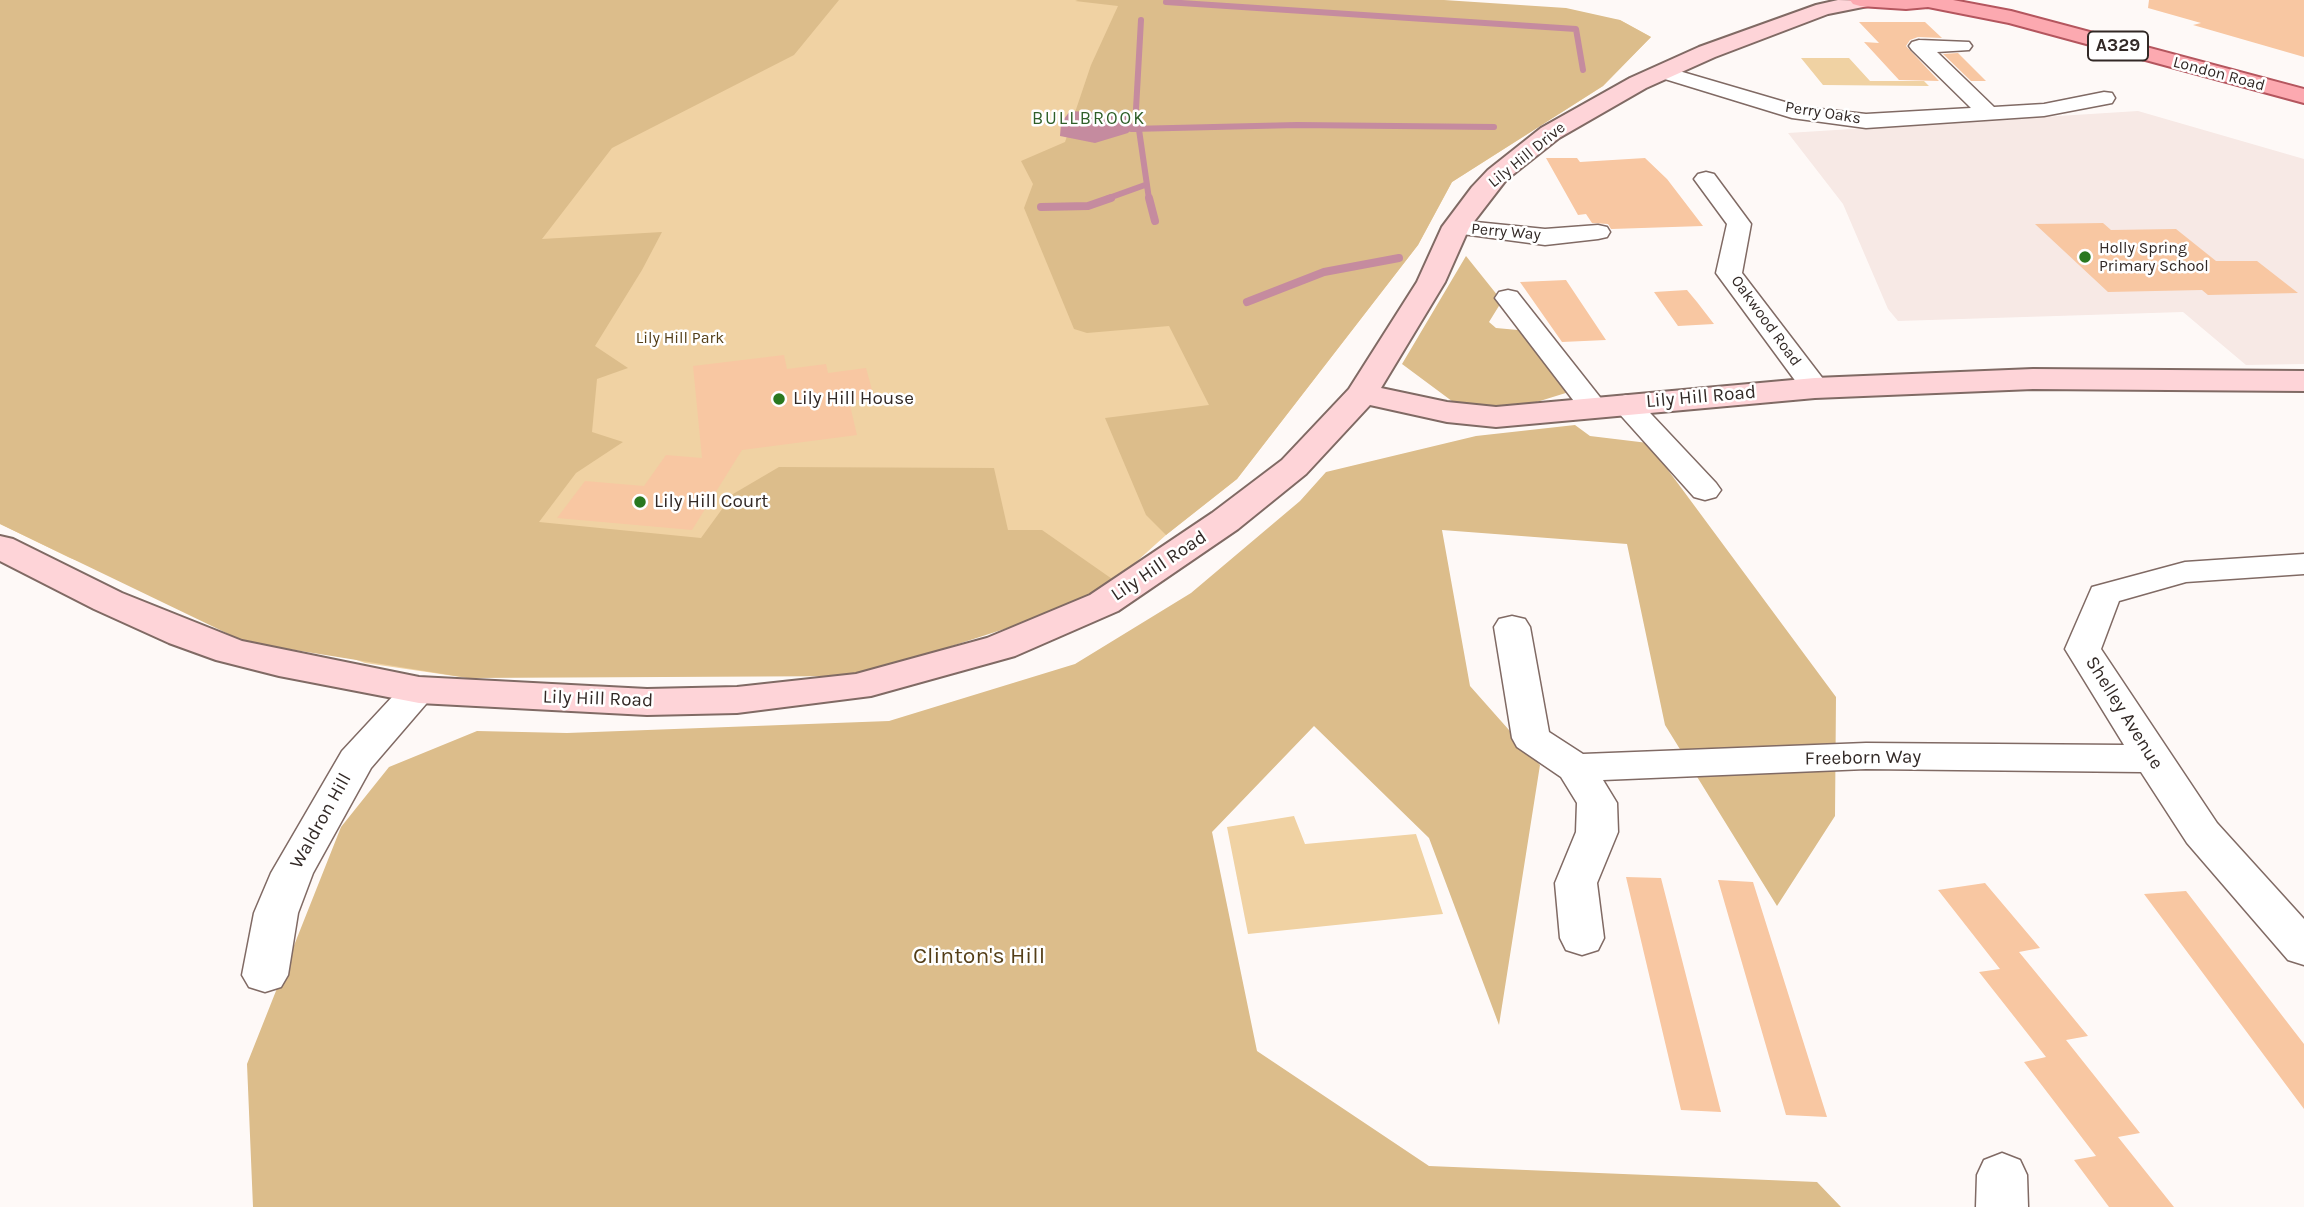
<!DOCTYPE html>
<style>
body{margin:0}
canvas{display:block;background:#fef9f7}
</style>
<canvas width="2304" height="1207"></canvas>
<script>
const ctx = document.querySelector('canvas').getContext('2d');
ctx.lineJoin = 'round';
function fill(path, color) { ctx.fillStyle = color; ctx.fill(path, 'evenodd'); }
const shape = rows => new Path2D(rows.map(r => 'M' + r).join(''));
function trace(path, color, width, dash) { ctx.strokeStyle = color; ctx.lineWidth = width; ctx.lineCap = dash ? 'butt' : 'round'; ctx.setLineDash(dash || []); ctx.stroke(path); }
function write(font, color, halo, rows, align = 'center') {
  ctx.font = font + ' Karla,sans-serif'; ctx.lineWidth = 5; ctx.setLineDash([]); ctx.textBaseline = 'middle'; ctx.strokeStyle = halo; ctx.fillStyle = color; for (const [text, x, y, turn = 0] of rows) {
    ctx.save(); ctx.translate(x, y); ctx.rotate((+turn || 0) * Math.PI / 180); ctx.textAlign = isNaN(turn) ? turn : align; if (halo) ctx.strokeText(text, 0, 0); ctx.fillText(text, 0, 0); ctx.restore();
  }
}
fill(shape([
 [2138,111,2304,159,2304,364,2246,365,2183,312,1898,321,1888,309,1843,204,1788,133]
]), '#f7e9e5');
fill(shape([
 [0,0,1342,0,1620,20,1651,37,1603,86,1452,182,1418,245,1237,479,1166,535,1115,581,468,678,365,663,70,558,0,524],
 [1801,58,1849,58,1870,81,1924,81,1929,86,1823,85],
 [1294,816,1305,844,1416,834,1443,914,1248,934,1227,827]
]), '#f0d2a3');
fill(shape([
 [0,0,839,0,794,55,612,148,542,239,662,232,642,270,595,346,628,368,597,379,592,432,623,442,576,473,539,522,701,538,733,494,779,467,994,468,1008,530,1042,530,1115,581,1088,602,859,676,468,678,245,642,0,524],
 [1078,0,1444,0,1566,8,1620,20,1651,37,1603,86,1452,182,1418,245,1237,479,1166,535,1146,515,1105,418,1209,405,1169,326,1087,333,1074,329,1024,208,1033,184,1021,161,1065,142,1091,65,1118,6,1075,1],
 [1466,256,1502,301,1489,322,1496,328,1518,330,1569,392,1514,409,1468,413,1402,364],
 [1575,425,1590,436,1648,443,1836,697,1835,816,1777,906,1665,725,1627,544,1442,530,1470,686,1540,765,1499,1025,1429,838,1314,726,1212,832,1257,1051,1429,1166,1817,1182,1841,1207,253,1207,247,1064,341,827,389,767,477,731,567,733,889,721,1075,664,1191,593,1300,501,1326,472,1476,436]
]), '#dcbd8b');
fill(shape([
 [1070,111,1124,114,1134,126,1128,133,1095,143,1060,136,1061,123]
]), '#c58b9f');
trace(shape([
 [1166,2,1576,29,1583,70],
 [1141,20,1136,109,1149,199],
 [1131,129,1297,125,1494,127],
 [1106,199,1145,185]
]), '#c58b9f', 6);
trace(shape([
 [1149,198,1155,221],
 [1041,207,1088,206,1111,198],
 [1247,302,1324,272,1399,258]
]), '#c58b9f', 8);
fill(shape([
 [2149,0,2304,0,2304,57,2193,25,2201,23,2148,8],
 [1859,22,1925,22,1942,38,1918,37,1910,40,1906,46,1939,81,1899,80,1864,42,1879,43],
 [1958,53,1986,81,1971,81,1943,54],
 [1546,158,1577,158,1580,162,1645,158,1667,179,1703,226,1611,229,1608,224,1592,223,1586,214,1578,215],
 [2103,223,2111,230,2176,229,2216,261,2257,261,2298,293,2208,295,2202,290,2108,292,2035,224],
 [1566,280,1606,340,1562,342,1520,282],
 [1687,290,1697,302,1714,324,1678,326,1654,292],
 [784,355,787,369,826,364,828,373,866,368,874,397,849,401,857,435,742,450,692,530,557,518,585,481,644,486,666,455,702,458,693,366],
 [1626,877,1661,878,1721,1112,1681,1110],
 [1718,880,1753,882,1827,1117,1786,1115],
 [1985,883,2040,948,2019,952,2088,1036,2066,1040,2140,1133,2118,1137,2174,1207,2109,1207,2074,1160,2096,1156,2024,1062,2046,1057,1979,972,2000,969,1938,890],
 [2186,891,2304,1044,2304,1109,2144,894]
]), '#f8c7a2');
const street = shape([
 [1919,40,1969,42,1972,46,1969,50,1937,52,1994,107,2044,104,2104,92,2112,93,2115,98,2112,103,2044,116,1866,128,1792,118,1655,76,1652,72,1655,68,1662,66,1802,107,1866,114,1971,108,1912,50,1909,46,1912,42,1919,40],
 [1706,172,1714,174,1751,224,1742,273,1830,388,1825,394,1815,397,1805,394,1716,273,1727,224,1694,179,1698,174,1706,172],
 [1456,220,1545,229,1598,225,1607,227,1610,232,1607,237,1598,239,1545,245,1447,232,1444,227,1447,222,1456,220],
 [1508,290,1517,292,1603,401,1608,407,1603,413,1593,416,1583,413,1495,298,1499,292,1508,290],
 [1626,395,1636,398,1716,483,1721,490,1716,497,1705,500,1694,497,1616,410,1611,404,1616,398,1626,395],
 [2304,554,2304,574,2186,582,2119,601,2101,649,2217,823,2304,919,2304,965,2288,960,2187,843,2141,772,1866,769,1603,780,1617,803,1618,832,1597,883,1604,938,1598,950,1582,955,1566,950,1560,938,1555,883,1576,832,1577,803,1561,777,1517,747,1512,738,1494,627,1499,619,1512,616,1525,619,1530,627,1549,732,1583,754,1866,743,2124,745,2065,649,2092,587,2185,562,2304,554],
 [419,678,432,682,438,690,371,768,313,873,298,913,288,975,281,987,265,992,249,987,242,975,254,913,271,873,342,751,406,682,419,678],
 [2002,1153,2020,1160,2027,1175,2028,1207,1976,1207,1977,1175,1984,1160,2002,1153]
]);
const secondary = shape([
 [1838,0,1876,1,1873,5,1828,14,1715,57,1646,88,1559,138,1506,180,1469,228,1445,282,1381,388,1447,402,1496,407,1815,378,2033,369,2304,371,2304,391,2033,389,1815,398,1496,427,1447,422,1370,405,1306,474,1238,529,1118,611,1015,656,871,696,737,713,647,715,419,703,279,676,216,660,169,643,94,609,0,561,0,536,13,539,122,593,242,641,419,677,647,689,737,687,856,674,987,638,1090,595,1212,513,1282,460,1349,389,1417,282,1442,227,1472,187,1488,170,1541,128,1630,78,1699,47,1816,5,1838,0]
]);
const primary = shape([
 [1850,0,1953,0,2011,11,2304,89,2304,103,2009,23,1928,7,1906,9,1860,6,1853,4,1850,0]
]);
trace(street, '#806a64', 3);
trace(secondary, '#806a64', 4);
trace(primary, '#b4565e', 4);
fill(street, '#fff');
fill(secondary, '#fed4d8');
fill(primary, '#fca9b0');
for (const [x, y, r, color] of [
 [2085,257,7,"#2a781f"],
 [779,399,7,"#2a781f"],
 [640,502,7,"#2a781f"]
]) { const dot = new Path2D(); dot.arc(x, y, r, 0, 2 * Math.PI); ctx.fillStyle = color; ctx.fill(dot); trace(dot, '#fff', 2.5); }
write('16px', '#322926', '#fff', [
 ["London Road",2219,74,15],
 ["Perry Oaks",1823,113,9],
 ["Lily Hill Drive",1527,155,-39],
 ["Perry Way",1506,232,5],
 ["Oakwood Road",1766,321,54]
]);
write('16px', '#322926', '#fff', [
 ["Holly Spring",2099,248],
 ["Primary School",2099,266]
], 'left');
write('16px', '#543e17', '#fff', [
 ["Lily Hill Park",680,338]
]);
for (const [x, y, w] of [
 [2118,46,60]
]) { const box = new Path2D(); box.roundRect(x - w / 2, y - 14.5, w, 29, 5); ctx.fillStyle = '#fff'; ctx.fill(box); trace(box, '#322926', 2); }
write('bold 18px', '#322926', null, [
 ["A329",2118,46]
]);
ctx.letterSpacing = '2px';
write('18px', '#2f5f28', '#fff', [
 ["BULLBROOK",1089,119]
]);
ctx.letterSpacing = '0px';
write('19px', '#322926', '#fff', [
 ["Lily Hill Road",1701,397,-5],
 ["Lily Hill Road",1159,566,-34],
 ["Lily Hill Road",598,699,2],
 ["Shelley Avenue",2124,713,58],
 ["Freeborn Way",1863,758,-1],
 ["Waldron Hill",321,821,-61]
]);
write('19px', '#322926', '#fff', [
 ["Lily Hill House",793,399],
 ["Lily Hill Court",654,502]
], 'left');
write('23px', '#543e17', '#fff', [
 ["Clinton's Hill",979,956]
]);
</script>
